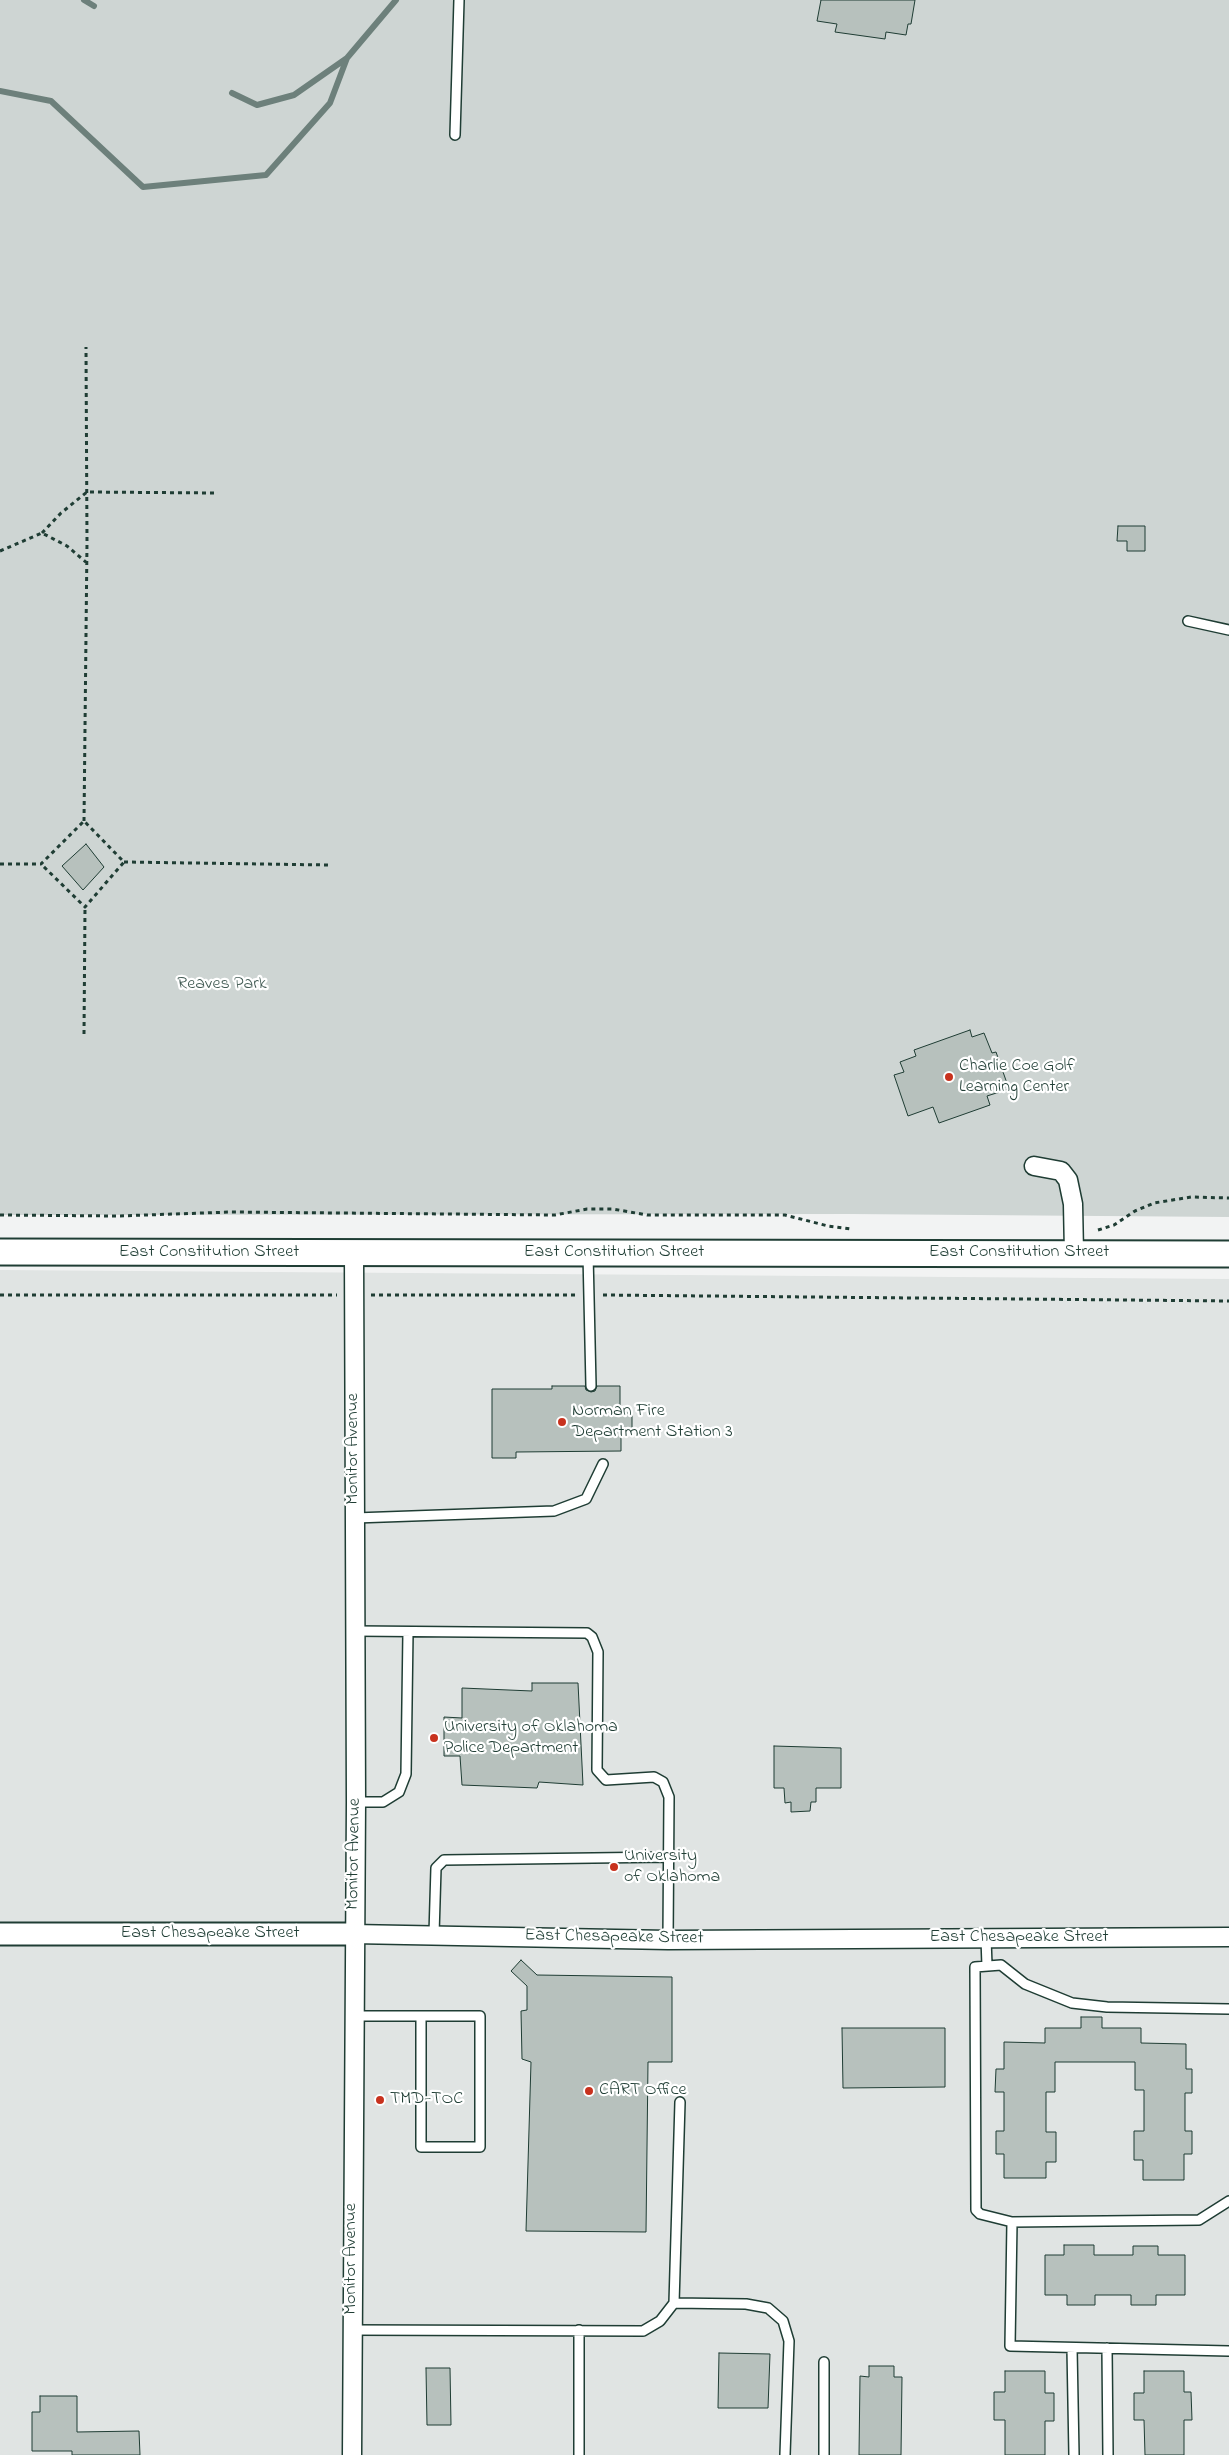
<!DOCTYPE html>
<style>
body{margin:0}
canvas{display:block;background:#f2f3f3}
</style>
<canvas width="1229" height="2455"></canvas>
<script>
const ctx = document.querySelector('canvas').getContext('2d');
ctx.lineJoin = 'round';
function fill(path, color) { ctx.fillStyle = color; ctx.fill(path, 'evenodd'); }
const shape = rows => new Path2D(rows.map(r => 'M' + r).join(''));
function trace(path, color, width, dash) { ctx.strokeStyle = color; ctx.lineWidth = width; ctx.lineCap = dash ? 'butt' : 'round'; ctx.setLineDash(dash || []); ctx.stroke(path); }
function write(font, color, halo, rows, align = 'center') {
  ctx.font = font + ' "Indie Flower",sans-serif'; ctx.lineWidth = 4.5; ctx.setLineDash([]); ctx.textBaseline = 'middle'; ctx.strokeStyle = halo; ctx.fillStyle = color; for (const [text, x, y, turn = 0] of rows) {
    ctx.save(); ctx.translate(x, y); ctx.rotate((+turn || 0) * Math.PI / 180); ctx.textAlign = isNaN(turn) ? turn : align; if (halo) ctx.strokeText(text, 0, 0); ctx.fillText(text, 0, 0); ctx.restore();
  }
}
fill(shape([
 [0,1270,1229,1279,1229,2455,0,2455]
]), '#e0e4e3');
fill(shape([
 [0,0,1229,0,1229,1217,848,1214,0,1215]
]), '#ced5d3');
trace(shape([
 [84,0,94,6],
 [0,91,51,101,143,187,266,175,330,103,347,58],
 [232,93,257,105,294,95,347,58,396,0]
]), '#6d807b', 6);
const building = shape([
 [821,0,915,0,911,24,908,24,906,35,886,32,885,39,835,32,837,24,817,21,821,0],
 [1118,526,1145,526,1145,551,1127,551,1127,541,1117,541,1118,526],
 [86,844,104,867,83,890,62,866,86,844],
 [970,1030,972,1037,984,1033,992,1053,996,1052,1009,1089,987,1096,990,1105,939,1123,933,1107,908,1116,894,1075,904,1072,900,1062,916,1056,914,1050,970,1030],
 [552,1386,585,1386,586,1390,591,1392,595,1391,597,1386,620,1386,620,1413,632,1413,632,1431,621,1431,621,1451,516,1452,516,1458,492,1458,492,1389,552,1389,552,1386],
 [532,1683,578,1683,583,1785,539,1782,537,1788,462,1785,460,1756,444,1756,444,1717,462,1718,462,1688,532,1691,532,1683],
 [774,1746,841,1748,841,1788,816,1788,816,1802,811,1802,810,1811,791,1812,791,1802,785,1803,784,1788,774,1788,774,1746],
 [521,1960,537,1975,672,1977,672,2062,648,2062,646,2232,526,2231,531,2062,522,2059,521,2011,527,2010,527,1986,511,1971,521,1960],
 [1081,2017,1102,2017,1102,2028,1141,2028,1141,2043,1186,2044,1186,2069,1192,2069,1192,2093,1185,2093,1185,2131,1192,2131,1192,2154,1184,2154,1184,2180,1143,2180,1143,2160,1134,2160,1134,2131,1144,2131,1144,2090,1135,2090,1135,2062,1055,2062,1055,2092,1046,2092,1046,2132,1056,2132,1056,2162,1046,2162,1046,2178,1004,2178,1004,2154,996,2154,996,2131,1004,2131,1004,2092,995,2092,996,2069,1004,2069,1004,2042,1045,2043,1045,2028,1081,2028,1081,2017],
 [842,2028,945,2028,945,2087,843,2088,842,2028],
 [1064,2245,1094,2245,1094,2255,1133,2255,1133,2246,1158,2246,1158,2255,1185,2255,1185,2295,1156,2295,1156,2305,1131,2305,1131,2295,1095,2295,1095,2305,1067,2305,1067,2295,1045,2295,1045,2255,1064,2255,1064,2245],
 [719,2353,770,2354,768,2408,718,2408,719,2353],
 [869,2366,894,2366,894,2377,902,2377,901,2455,859,2455,860,2376,869,2377,869,2366],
 [426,2368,450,2368,451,2425,427,2425,426,2368],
 [1005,2371,1045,2371,1045,2393,1054,2393,1054,2421,1045,2421,1045,2455,1005,2455,1005,2420,994,2420,994,2392,1005,2392,1005,2371],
 [1144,2371,1184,2371,1184,2392,1191,2392,1192,2420,1184,2420,1184,2455,1145,2455,1144,2420,1134,2420,1134,2393,1144,2393,1144,2371],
 [40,2396,77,2396,77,2432,139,2431,140,2455,72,2455,72,2451,32,2451,32,2412,40,2412,40,2396]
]);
fill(building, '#b7c1bd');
trace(building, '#1f3d34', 1);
const service = shape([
 [455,135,459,0],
 [1188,621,1229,630],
 [588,1254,591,1386],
 [355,1518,554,1511,586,1499,603,1464],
 [355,1631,587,1633,592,1637,598,1652,597,1770,606,1780,654,1777,663,1782,669,1797,668,1940],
 [356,1802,383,1802,399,1792,406,1774,408,1632],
 [434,1934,436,1868,444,1860,668,1857],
 [986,1938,987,1966],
 [1229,2009,1107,2007,1072,2003,1025,1984,1001,1965,975,1967,976,2210,980,2214,1012,2222,1199,2220,1229,2201],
 [354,2016,480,2016,480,2147,421,2147,421,2016],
 [1012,2222,1010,2346,1229,2351],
 [674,2303,746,2304,768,2308,783,2321,789,2341,785,2455],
 [352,2330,643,2331,660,2321,674,2303,680,2102],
 [579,2330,579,2455],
 [1072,2348,1074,2455],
 [1107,2348,1108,2455],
 [824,2362,824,2455]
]);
const minor = shape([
 [1034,1166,1061,1171,1068,1180,1073,1204,1074,1253],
 [353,1934,668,1940,1229,1937],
 [352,2455,356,1802,354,1253]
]);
const tertiary = shape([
 [0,1934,353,1934]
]);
const secondary = shape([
 [0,1252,1229,1254]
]);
trace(service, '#1f3d34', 12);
trace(minor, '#1f3d34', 21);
trace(tertiary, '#1f3d34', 25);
trace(secondary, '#1f3d34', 29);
trace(shape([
 [42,533,61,513,87,492,218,493],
 [0,551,42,533,67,546,87,563],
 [84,821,87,542,86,347],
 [124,862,329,865],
 [0,864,41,864,84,821,124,862,85,907,41,864],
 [84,1034,85,907],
 [0,1215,118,1216,231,1212,555,1215,587,1209,613,1209,647,1215,785,1215,828,1226,851,1229],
 [1098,1230,1114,1225,1135,1211,1154,1203,1191,1197,1229,1198],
 [0,1295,337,1295],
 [371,1295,577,1295],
 [603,1295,1229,1301]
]), '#1f3d34', 3, [4, 4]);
trace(service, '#fff', 9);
trace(minor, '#fff', 18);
trace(tertiary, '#fff', 21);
trace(secondary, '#fff', 25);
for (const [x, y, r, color] of [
 [949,1077,5,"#c8321e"],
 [562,1422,5,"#c8321e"],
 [434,1738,5,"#c8321e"],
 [614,1867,5,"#c8321e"],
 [589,2091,5,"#c8321e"],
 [380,2100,5,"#c8321e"]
]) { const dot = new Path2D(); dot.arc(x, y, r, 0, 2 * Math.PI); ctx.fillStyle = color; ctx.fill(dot); trace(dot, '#fff', 2); }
write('18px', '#425b54', '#fff', [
 ["Reaves Park",222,985]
]);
write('18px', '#1f3d34', '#fff', [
 ["Charlie Coe Golf",959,1067],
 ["Learning Center",959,1088],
 ["Norman Fire",572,1412],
 ["Department Station 3",572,1433],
 ["University of Oklahoma",444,1728],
 ["Police Department",444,1749],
 ["University",624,1857],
 ["of Oklahoma",624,1878],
 ["CART Office",599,2091],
 ["TMD-TOC",390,2100]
], 'left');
write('18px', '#1f3d34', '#fff', [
 ["East Constitution Street",209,1253],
 ["East Constitution Street",614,1253],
 ["East Constitution Street",1019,1253],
 ["Monitor Avenue",354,1449,-90],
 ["Monitor Avenue",355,1854,-89],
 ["East Chesapeake Street",210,1934],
 ["East Chesapeake Street",614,1938,1],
 ["East Chesapeake Street",1019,1938],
 ["Monitor Avenue",352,2259,-90]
]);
</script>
